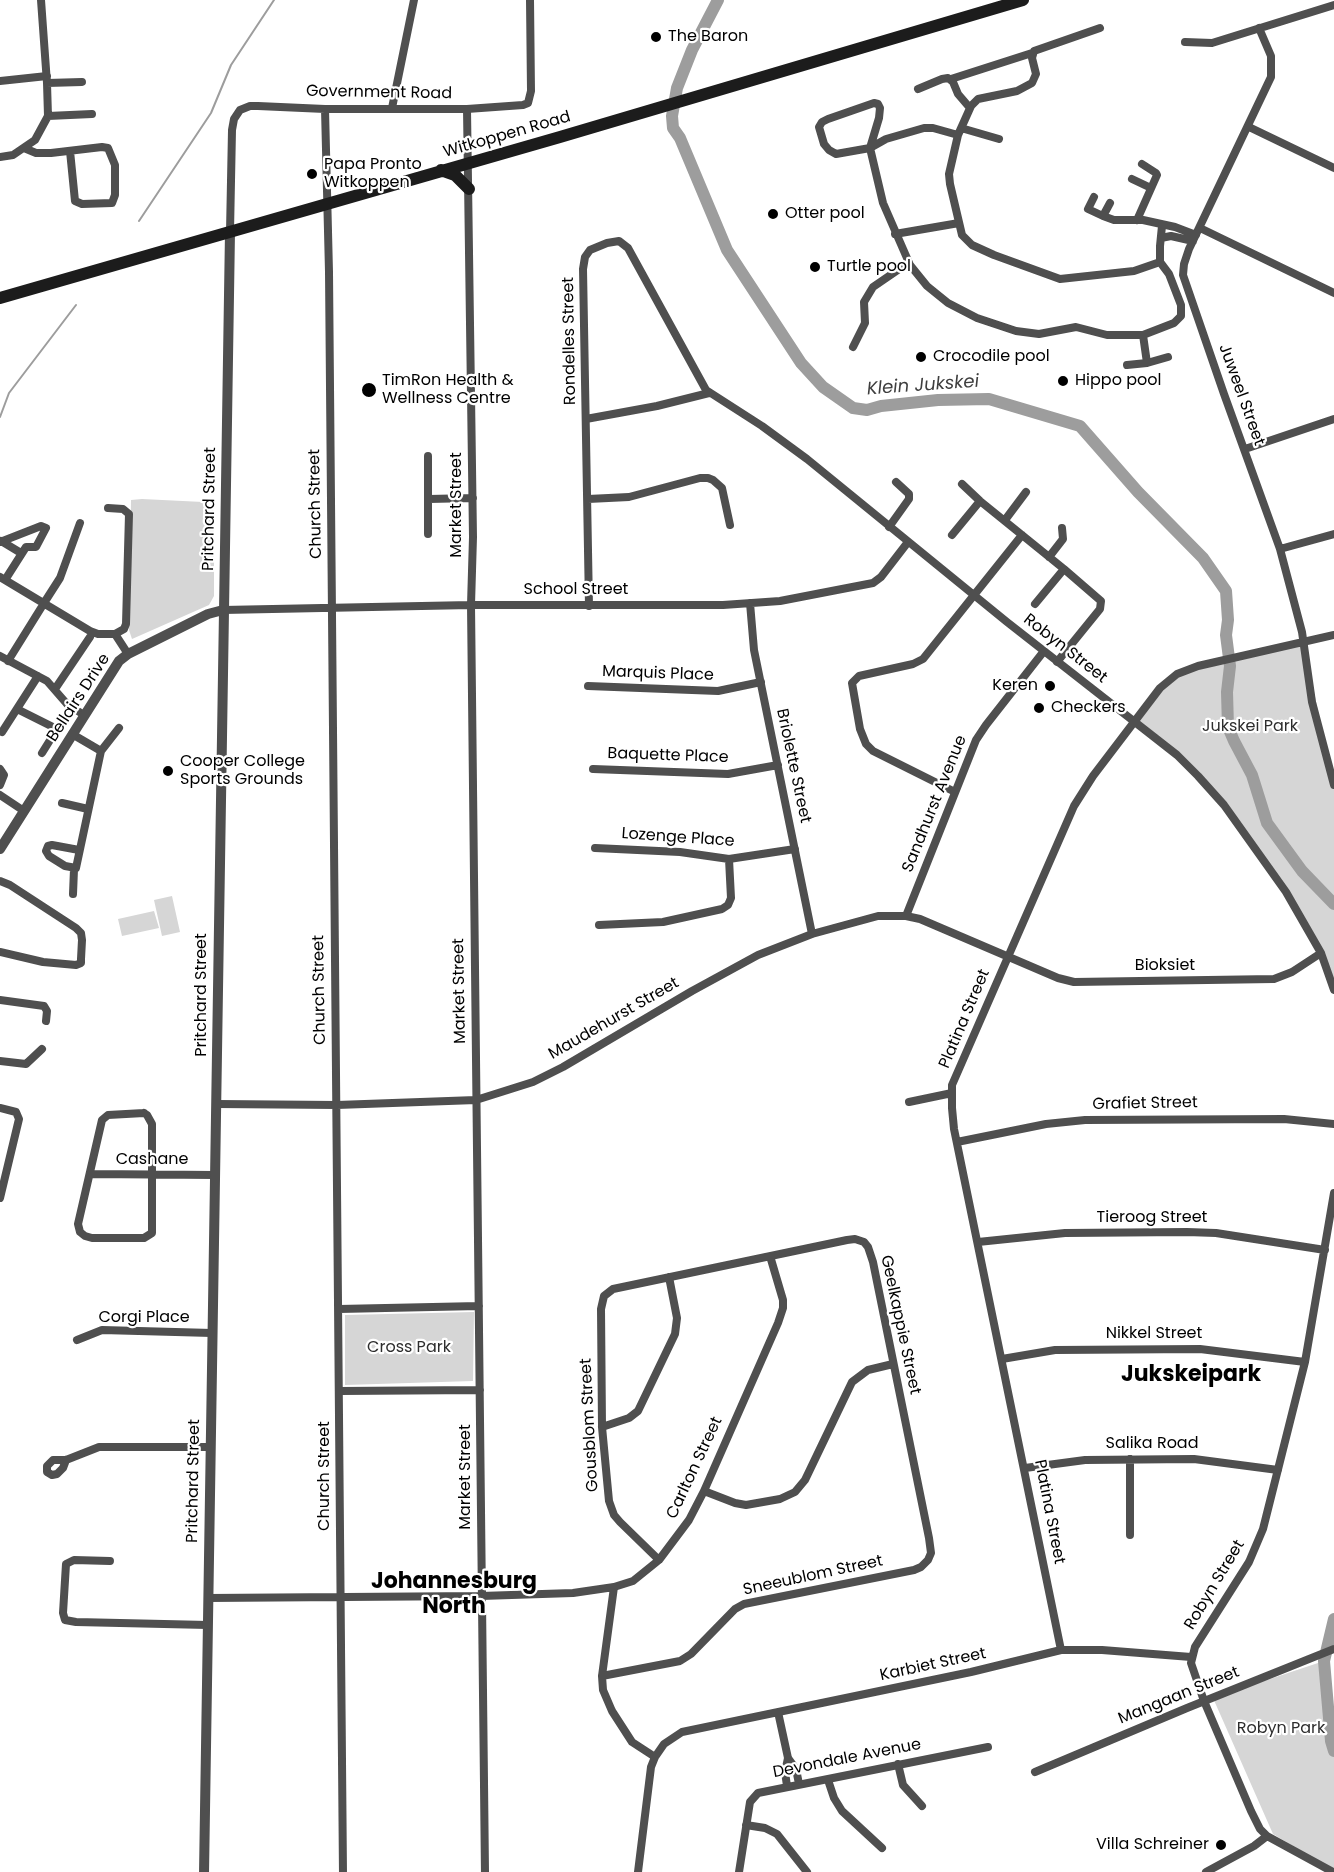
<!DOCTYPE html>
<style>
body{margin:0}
canvas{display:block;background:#fff}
</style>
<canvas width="1334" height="1872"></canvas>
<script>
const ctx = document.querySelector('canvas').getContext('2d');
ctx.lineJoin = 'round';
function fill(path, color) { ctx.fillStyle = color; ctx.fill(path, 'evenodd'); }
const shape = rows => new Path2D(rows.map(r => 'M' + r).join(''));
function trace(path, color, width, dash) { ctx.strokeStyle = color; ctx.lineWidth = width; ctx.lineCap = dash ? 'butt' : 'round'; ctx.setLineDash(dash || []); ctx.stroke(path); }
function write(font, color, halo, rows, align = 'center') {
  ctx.font = font + ' Poppins,sans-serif'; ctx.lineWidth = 4.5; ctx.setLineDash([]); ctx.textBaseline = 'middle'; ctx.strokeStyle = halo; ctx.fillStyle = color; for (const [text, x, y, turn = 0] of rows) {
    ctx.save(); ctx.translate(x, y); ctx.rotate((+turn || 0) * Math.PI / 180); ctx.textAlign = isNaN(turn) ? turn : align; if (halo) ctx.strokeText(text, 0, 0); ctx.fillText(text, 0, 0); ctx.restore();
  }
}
fill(shape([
 [142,499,203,502,214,511,214,596,209,605,132,639,129,630,131,500],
 [1304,642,1326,751,1334,777,1334,982,1324,955,1227,803,1136,720,1177,673],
 [172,896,180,932,162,936,154,900],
 [154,911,159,928,122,936,118,919],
 [474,1312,473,1381,345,1385,345,1315],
 [1324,1661,1331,1741,1334,1751,1334,1871,1273,1834,1213,1698]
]), '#d6d6d6');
trace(shape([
 [139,221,211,113,231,65,274,0],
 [0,417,9,393,76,305]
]), '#9d9d9d', 2);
trace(shape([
 [718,0,692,50,677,88,672,116,673,128,680,138,727,250,801,363,823,387,853,408,867,410,881,406,938,400,989,399,1080,426,1138,492,1203,558,1226,591,1228,620,1226,635,1230,666,1227,692,1228,727,1234,741,1252,775,1267,823,1302,871,1334,904],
 [1334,1619,1324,1661,1331,1741,1334,1751]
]), '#9d9d9d', 12);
trace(shape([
 [1100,28,1034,51,1032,58,1036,74,1032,83,1017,91,978,99,971,106,958,135,949,174,950,184,962,235,972,245,994,255,1060,279,1134,271,1160,262],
 [1259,28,1271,56,1271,77,1189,249,1184,264,1183,275,1224,394,1280,549,1302,632,1312,702,1334,785],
 [1185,42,1212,43,1334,5],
 [951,79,1032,53],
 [0,81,47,76],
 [47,83,82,82],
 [918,89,942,79,948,78,953,82,958,94,970,108],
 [392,108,414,0],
 [325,109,329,272,343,1872],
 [467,109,473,537,471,605,485,1872],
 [48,116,92,114],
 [1249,127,1334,168],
 [961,128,999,139],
 [958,135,933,128,924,128,886,139,870,148,836,154,829,150,824,144,819,127,822,122,828,119,874,103,878,104,880,108,879,118,870,148,883,203,910,265,927,286,948,303,977,318,1016,331,1039,334,1076,327,1107,335,1143,335,1174,323,1181,316,1181,305,1169,274,1160,262],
 [24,148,36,153,51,153,102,147,108,148,115,165,115,195,112,203,82,204,75,201,70,151],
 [0,157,13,155,35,140,48,116,47,83,41,0],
 [1132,179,1151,188],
 [1094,197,1088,209,1103,216,1114,220,1143,220,1175,227,1196,235],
 [1103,216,1110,203],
 [1137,220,1157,175,1156,173,1142,164],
 [1200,228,1334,293],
 [230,232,232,130,234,119,240,110,250,106,258,106,325,109,467,109,523,105,528,103,531,91,530,0],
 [895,234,959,223],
 [1161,238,1171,236,1193,241],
 [1160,262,1160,246,1162,226],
 [1143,335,1147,363],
 [853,347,865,323,864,302,873,287,908,263],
 [1127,365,1147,363,1168,357],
 [586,419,657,406,709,393],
 [1245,449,1334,419],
 [962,484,980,501,1064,569,1101,601,1100,609,1057,662],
 [429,499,473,498],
 [588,499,629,497,700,478,708,478,713,480,722,488,730,525],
 [108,508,123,509,129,514,126,624,124,629,115,634,128,654],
 [1005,520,1026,492],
 [889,527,909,499,909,494,896,482],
 [428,534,428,456],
 [952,535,980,501],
 [1,541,21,553],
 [0,542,41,526,46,528,36,547,26,547,5,580],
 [1280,549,1334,534],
 [1049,557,1063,539,1062,528],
 [0,577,90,631,98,634,115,634],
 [44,603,60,578,80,523],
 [750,603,754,650,812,934],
 [1035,604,1064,569],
 [589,606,583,269,585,257,590,250,607,243,619,241,628,248,706,390,762,426,807,459,1007,622,1177,755,1198,776,1224,805,1286,892,1321,953,1334,990],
 [223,610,471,605,723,605,780,601,873,583,881,577,908,542],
 [0,656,47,681,67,704,84,715],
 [8,661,41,608],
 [588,686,718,691,761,682],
 [55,689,90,637],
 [17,709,57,729,63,721],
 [2,732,38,676],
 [72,734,101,751,76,868,65,866,49,856,46,851,48,846,52,845,79,850],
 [101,751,119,728],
 [42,753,57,729],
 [0,769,4,775,0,785],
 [593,769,728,774,778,765],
 [955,792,873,751,866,744,860,729,852,683,859,676,913,664,923,659,1022,535],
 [0,795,24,811],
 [62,803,88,809],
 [595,848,680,852,729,859,795,849],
 [0,881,10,885,76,928,81,933,82,940,81,959,81,963,76,965,43,962,0,952],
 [73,894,74,869],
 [906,916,976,740,986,725,1044,651],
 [599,925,663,922,722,909,728,905,731,898,729,859],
 [0,1000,44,1006,47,1011,46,1021],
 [0,1061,26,1064,42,1049],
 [909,1102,952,1093],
 [217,1104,337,1105,476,1100,533,1082,563,1067,692,991,758,955,812,934,878,916,906,916,920,919,1058,978,1074,982,1274,979,1292,972,1321,953],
 [0,1108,16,1112,19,1119,0,1198],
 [144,1113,147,1115,152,1124,152,1233,144,1238,92,1238,85,1236,80,1232,78,1224,102,1120,108,1115,144,1113],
 [957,1142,1046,1124,1085,1120,1284,1119,1334,1124],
 [90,1174,215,1175],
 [978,1242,1065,1233,1187,1232,1216,1233,1325,1250],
 [339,1309,479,1306],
 [77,1340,102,1330,212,1333],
 [1002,1359,1055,1350,1200,1349,1305,1362],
 [340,1391,480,1390],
 [602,1427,629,1418,638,1411,675,1334,677,1318,669,1277],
 [66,1460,63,1468,57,1474,52,1475,47,1472,47,1466,53,1460,66,1460,99,1447,209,1447],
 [1025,1468,1085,1460,1194,1459,1278,1470],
 [704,1491,735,1503,746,1505,780,1499,795,1492,805,1480,852,1382,868,1370,893,1364],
 [1130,1535,1130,1459],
 [110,1561,74,1560,66,1564,63,1613,65,1620,76,1622,208,1625],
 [614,1587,602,1676,603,1690,612,1711,632,1742,655,1757],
 [208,1598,481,1596,573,1593,614,1587,633,1581,659,1560,689,1520,704,1491,778,1323,783,1308,783,1300,770,1256],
 [1061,1650,954,1129,952,1108,952,1085,1074,806,1093,776,1160,688,1177,674,1198,666,1334,635],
 [602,1676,680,1661,691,1654,735,1609,744,1604,914,1570,921,1567,928,1560,931,1553,929,1538,873,1262,868,1247,864,1242,855,1239,847,1240,613,1289,604,1296,601,1309,602,1427,609,1501,614,1515,620,1522,659,1560],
 [778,1712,788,1758,796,1769,799,1784],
 [898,1764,903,1785,922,1806],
 [1035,1772,1187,1708,1334,1649],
 [828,1780,834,1798,842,1811,882,1848],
 [787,1786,785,1772,788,1758],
 [746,1825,765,1828,777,1834,807,1872],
 [638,1872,651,1767,655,1757,664,1744,682,1732,971,1672,1061,1650,1102,1650,1191,1657],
 [739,1872,750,1802,758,1793,988,1747],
 [1206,1872,1254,1846,1267,1836],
 [1333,1872,1267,1836,1260,1829,1251,1811,1204,1701,1191,1663,1195,1647,1249,1562,1263,1529,1305,1362,1334,1193]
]), '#4f4f4f', 8);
trace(shape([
 [0,849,119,661,128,654,208,614,223,610],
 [204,1872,230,232]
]), '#4f4f4f', 10);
trace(shape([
 [441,170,455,175,469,189],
 [0,298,560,137,1023,0]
]), '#1c1c1c', 12);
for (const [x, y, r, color] of [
 [656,37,6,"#000"],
 [312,174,6,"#000"],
 [773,214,6,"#000"],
 [815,267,6,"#000"],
 [921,357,6,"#000"],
 [1063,381,6,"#000"],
 [369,390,8,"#000"],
 [1050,686,6,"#000"],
 [1039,708,6,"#000"],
 [168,771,6,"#000"],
 [1221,1845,6,"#000"]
]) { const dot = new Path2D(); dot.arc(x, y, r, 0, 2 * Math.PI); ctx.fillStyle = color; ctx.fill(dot); trace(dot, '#fff', 2); }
write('16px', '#000', '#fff', [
 ["The Baron",668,37],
 ["Papa Pronto",324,165],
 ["Witkoppen",324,183],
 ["Otter pool",785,214],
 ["Turtle pool",827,267],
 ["Crocodile pool",933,357],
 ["TimRon Health &",382,381],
 ["Wellness Centre",382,399],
 ["Hippo pool",1075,381],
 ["Keren",1038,686,"right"],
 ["Checkers",1051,708],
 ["Cooper College",180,762],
 ["Sports Grounds",180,780],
 ["Villa Schreiner",1209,1845,"right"]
], 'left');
write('16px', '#000', '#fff', [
 ["Government Road",379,93,1],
 ["Witkoppen Road",507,135,-16],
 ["Rondelles Street",570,341,-91],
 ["Juweel Street",1241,395,70],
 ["Church Street",316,504,-91],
 ["Market Street",457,505,-90],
 ["Pritchard Street",210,509,-89],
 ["School Street",576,590],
 ["Robyn Street",1065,649,38],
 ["Marquis Place",658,674,2],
 ["Bellairs Drive",79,698,-57],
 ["Baquette Place",668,756,2],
 ["Briolette Street",793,766,78],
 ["Sandhurst Avenue",935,804,-68],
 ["Lozenge Place",678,838,4],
 ["Bioksiet",1165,966],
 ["Church Street",320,990,-91],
 ["Market Street",460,991,-91],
 ["Pritchard Street",202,995,-90],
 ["Maudehurst Street",614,1019,-30],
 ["Platina Street",965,1019,-67],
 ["Grafiet Street",1145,1104,-1],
 ["Cashane",152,1160],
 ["Tieroog Street",1152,1218],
 ["Corgi Place",144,1318],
 ["Geelkappie Street",900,1325,78],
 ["Nikkel Street",1154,1334],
 ["Gousblom Street",590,1425,-93],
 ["Salika Road",1152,1444],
 ["Carlton Street",695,1468,-65],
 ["Church Street",325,1476,-90],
 ["Market Street",466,1477,-90],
 ["Pritchard Street",194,1481,-89],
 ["Platina Street",1049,1512,79],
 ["Sneeublom Street",813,1576,-12],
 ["Robyn Street",1215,1585,-59],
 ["Karbiet Street",933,1665,-12],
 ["Mangaan Street",1179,1696,-22],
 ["Devondale Avenue",847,1759,-11]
]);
write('16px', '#2d2d2d', '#fff', [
 ["Jukskei Park",1250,727],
 ["Cross Park",409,1348],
 ["Robyn Park",1281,1729]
]);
write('italic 18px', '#3e3e3e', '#fff', [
 ["Klein Jukskei",923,386,-4]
]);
write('bold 22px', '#000', '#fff', [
 ["Jukskeipark",1191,1375],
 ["Johannesburg",454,1582],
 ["North",454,1607]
]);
</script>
